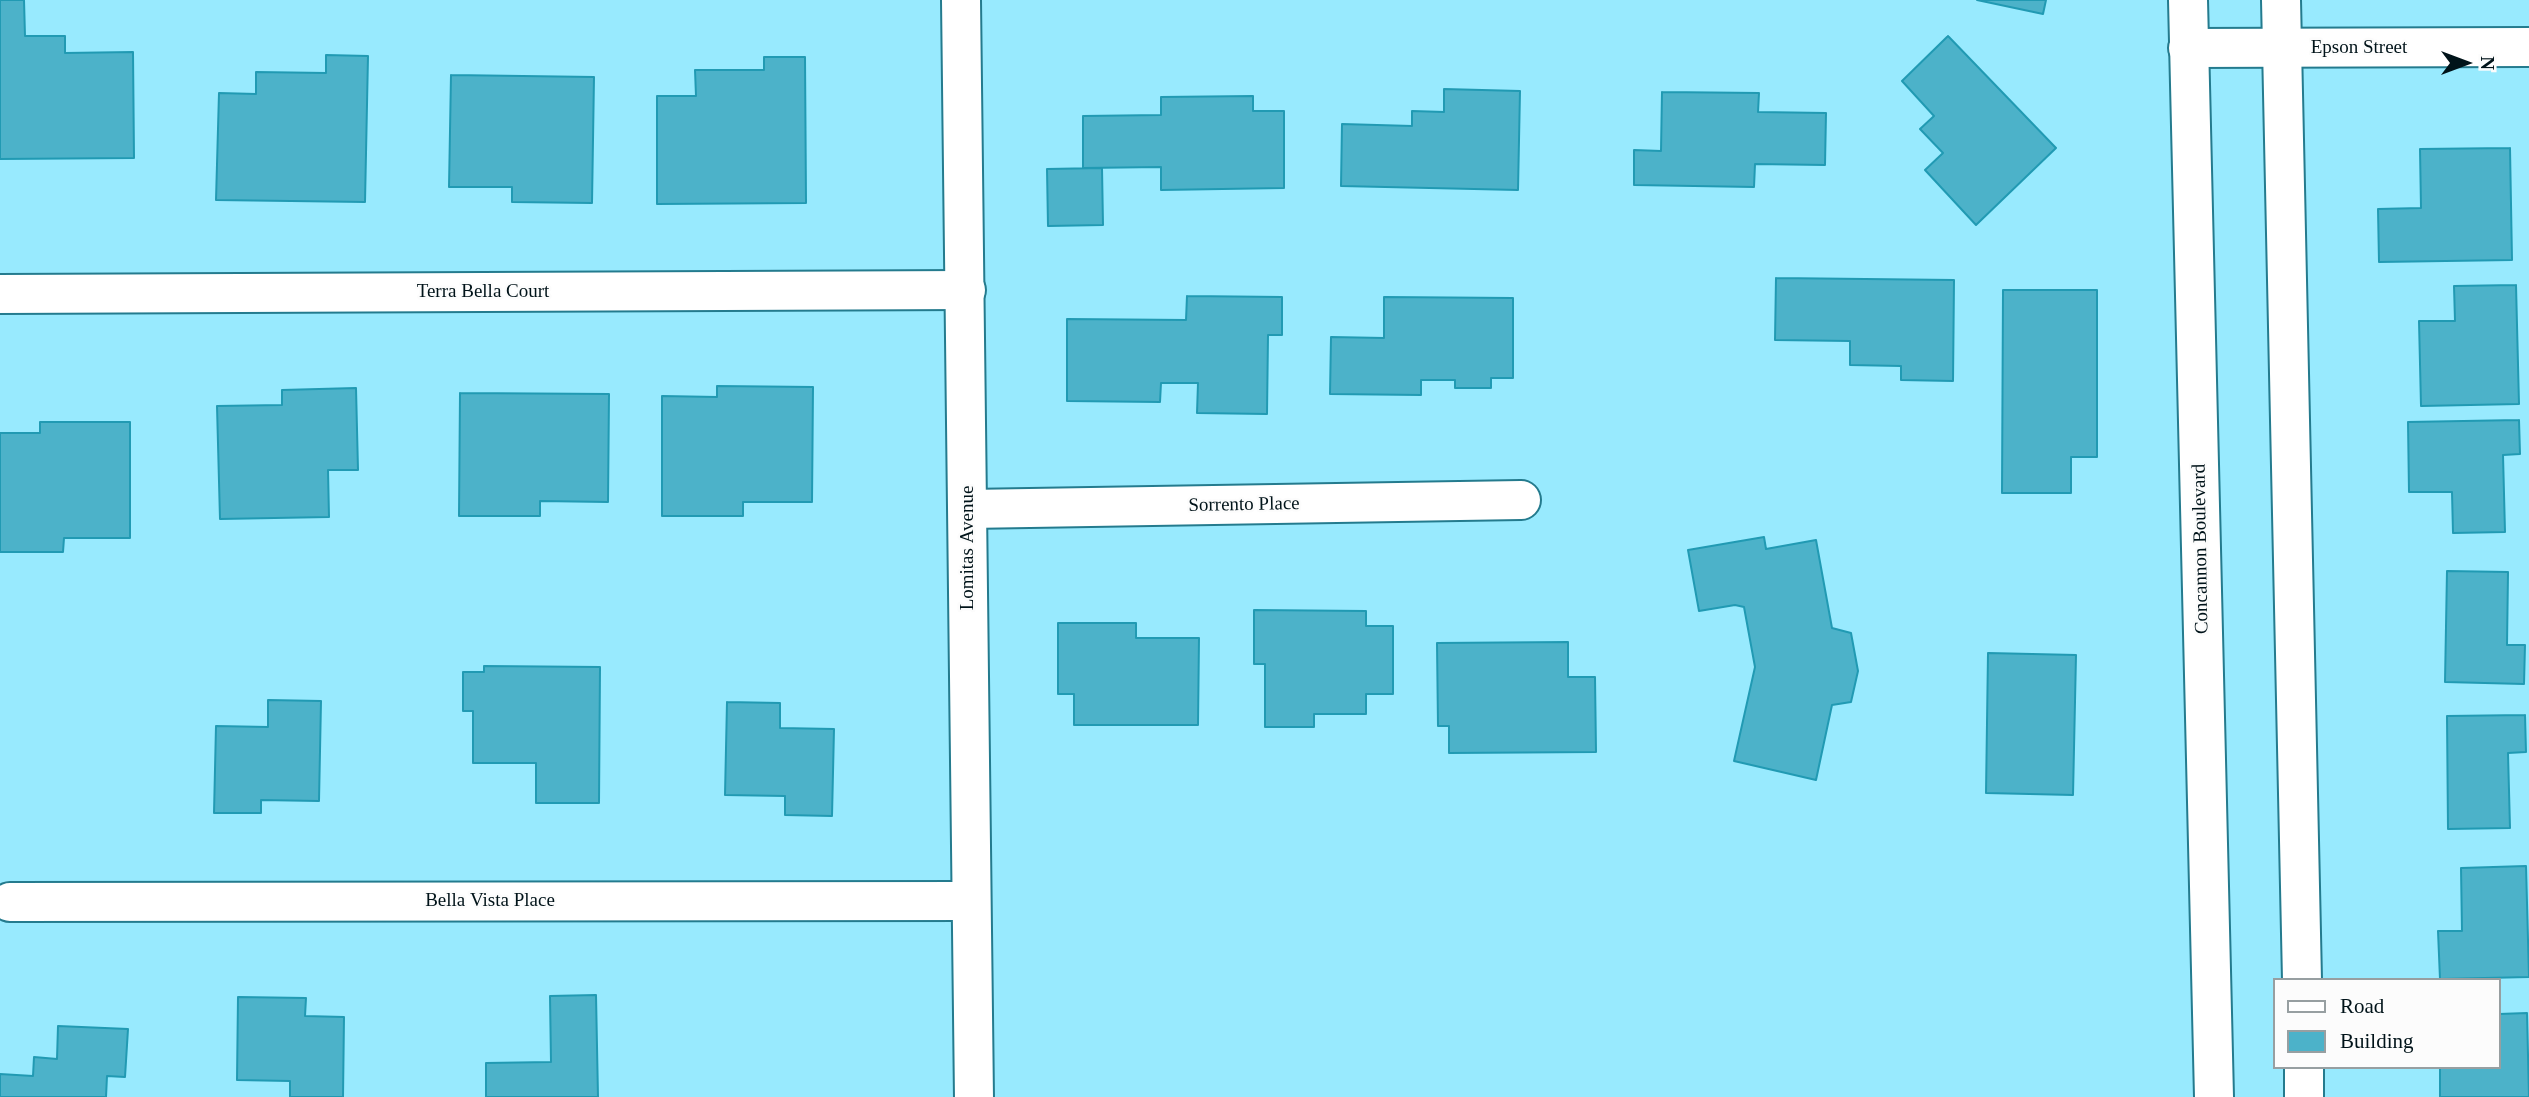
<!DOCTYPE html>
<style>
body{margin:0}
#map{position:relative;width:2529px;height:1097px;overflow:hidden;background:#98eafe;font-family:"Times New Roman",serif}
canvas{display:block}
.legend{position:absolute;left:2273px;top:978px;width:228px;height:91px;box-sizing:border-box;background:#fcfcfc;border:2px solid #979fa1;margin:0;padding:9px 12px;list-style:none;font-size:21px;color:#001319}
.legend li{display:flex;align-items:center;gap:14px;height:35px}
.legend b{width:35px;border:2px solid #979fa1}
.north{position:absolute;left:2431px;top:28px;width:70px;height:70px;-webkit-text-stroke:5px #fcfcfc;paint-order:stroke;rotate:90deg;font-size:19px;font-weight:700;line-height:28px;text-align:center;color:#001319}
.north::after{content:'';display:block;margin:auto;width:24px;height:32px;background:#001319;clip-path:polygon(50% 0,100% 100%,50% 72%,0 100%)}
</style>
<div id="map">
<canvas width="2529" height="1097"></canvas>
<ul class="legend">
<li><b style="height:9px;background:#fff"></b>Road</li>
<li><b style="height:19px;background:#4cb2c9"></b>Building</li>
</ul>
<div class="north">N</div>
</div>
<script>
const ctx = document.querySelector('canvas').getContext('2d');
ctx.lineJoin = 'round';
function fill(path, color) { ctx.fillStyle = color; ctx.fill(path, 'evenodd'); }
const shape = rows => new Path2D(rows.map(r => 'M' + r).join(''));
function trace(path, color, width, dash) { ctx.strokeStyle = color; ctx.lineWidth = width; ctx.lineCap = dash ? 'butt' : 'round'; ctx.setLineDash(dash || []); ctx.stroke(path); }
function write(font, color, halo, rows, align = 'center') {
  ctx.font = font + ' "Times New Roman",serif'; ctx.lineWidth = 5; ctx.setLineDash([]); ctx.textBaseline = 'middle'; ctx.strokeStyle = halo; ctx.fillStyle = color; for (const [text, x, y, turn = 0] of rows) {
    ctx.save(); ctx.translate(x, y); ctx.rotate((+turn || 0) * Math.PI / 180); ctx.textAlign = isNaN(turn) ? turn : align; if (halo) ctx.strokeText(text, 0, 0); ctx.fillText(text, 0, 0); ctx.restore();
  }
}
const building = shape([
 [0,0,24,0,25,36,65,36,65,53,133,52,134,158,0,159,0,0],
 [1977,0,2046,0,2043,14,1977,0],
 [1948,36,2056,148,1976,225,1925,170,1943,153,1920,129,1934,116,1902,81,1948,36],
 [326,55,368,56,365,202,216,200,219,93,256,94,256,72,326,73,326,55],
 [764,57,805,57,806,203,657,204,657,96,696,96,695,70,764,70,764,57],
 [451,75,594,77,592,203,512,202,512,187,449,187,451,75],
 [1444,89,1520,91,1518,190,1341,186,1342,124,1412,126,1412,111,1444,112,1444,89],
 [1662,92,1759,93,1758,112,1826,113,1825,165,1755,164,1754,187,1634,185,1634,150,1661,151,1662,92],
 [1253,96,1253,111,1284,111,1284,188,1161,190,1161,167,1083,168,1083,116,1161,115,1161,97,1253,96],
 [2510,148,2512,260,2379,262,2378,209,2421,208,2420,149,2510,148],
 [1102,168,1103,225,1048,226,1047,169,1102,168],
 [1776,278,1954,280,1953,381,1901,380,1901,366,1850,365,1850,341,1775,340,1776,278],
 [2516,285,2519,404,2421,406,2419,321,2455,321,2454,286,2516,285],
 [2003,290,2097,290,2097,457,2071,457,2071,493,2002,493,2003,290],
 [1187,296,1282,297,1282,335,1268,335,1267,414,1197,413,1198,383,1161,383,1160,402,1067,401,1067,319,1186,320,1187,296],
 [1384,297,1513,298,1513,378,1491,378,1491,388,1455,388,1455,380,1421,380,1421,395,1330,394,1331,337,1384,338,1384,297],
 [717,386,813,387,812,502,743,502,743,516,662,516,662,396,717,397,717,386],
 [356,388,358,470,328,470,329,517,220,519,217,406,282,405,282,390,356,388],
 [460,393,609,394,608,502,540,501,540,516,459,516,460,393],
 [2519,420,2520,454,2503,455,2505,532,2453,533,2452,492,2409,492,2408,422,2519,420],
 [40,422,130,422,130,538,64,538,63,552,0,552,0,433,40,433,40,422],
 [1764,537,1766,549,1816,540,1832,628,1851,633,1858,671,1851,702,1832,705,1816,780,1734,761,1755,667,1744,607,1735,605,1699,611,1688,550,1764,537],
 [2447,571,2508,572,2507,645,2525,645,2524,684,2445,682,2447,571],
 [1254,610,1366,611,1366,626,1393,626,1393,694,1366,694,1366,714,1314,714,1314,727,1265,727,1265,664,1254,664,1254,610],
 [1058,623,1136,623,1136,638,1199,638,1198,725,1074,725,1074,694,1058,694,1058,623],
 [1568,642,1568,677,1595,677,1596,752,1449,753,1449,726,1438,726,1437,643,1568,642],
 [1988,653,2076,655,2073,795,1986,793,1988,653],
 [484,666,600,667,599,803,536,803,536,763,473,763,473,711,463,711,463,672,484,672,484,666],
 [268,700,321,701,319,801,261,800,261,813,214,813,216,726,268,727,268,700],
 [727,702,780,703,780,728,834,729,832,816,785,815,785,796,725,795,727,702],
 [2525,715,2526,752,2508,753,2510,828,2448,829,2447,716,2525,715],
 [2526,866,2529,977,2440,979,2438,931,2462,931,2461,868,2526,866],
 [596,995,598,1097,486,1097,486,1063,551,1062,550,996,596,995],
 [238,997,306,998,305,1016,344,1017,343,1097,290,1097,290,1081,237,1080,238,997],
 [2527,1013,2529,1097,2440,1097,2440,1067,2499,1067,2499,1014,2527,1013],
 [58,1026,128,1029,125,1077,107,1076,106,1097,0,1097,0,1074,33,1076,34,1057,57,1059,58,1026]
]);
fill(building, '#4cb2c9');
trace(building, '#219ab3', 2);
const minor = shape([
 [0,294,966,290],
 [968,509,1521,500],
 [10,902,971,901]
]);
const tertiary = shape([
 [961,0,974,1097],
 [2188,48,2529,47]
]);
const secondary = shape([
 [2188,0,2214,1097],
 [2281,0,2302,980],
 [2304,1067,2304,1097]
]);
trace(minor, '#247b8e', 42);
trace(tertiary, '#247b8e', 42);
trace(secondary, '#247b8e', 42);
trace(minor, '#fff', 38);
trace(tertiary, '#fff', 38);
trace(secondary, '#fff', 38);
write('19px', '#001319', '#fcfcfc', [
 ["Epson Street",2359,48],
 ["Terra Bella Court",483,292],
 ["Sorrento Place",1244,505,-1],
 ["Lomitas Avenue",968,548,-90],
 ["Concannon Boulevard",2201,549,-91],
 ["Bella Vista Place",490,901]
]);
</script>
